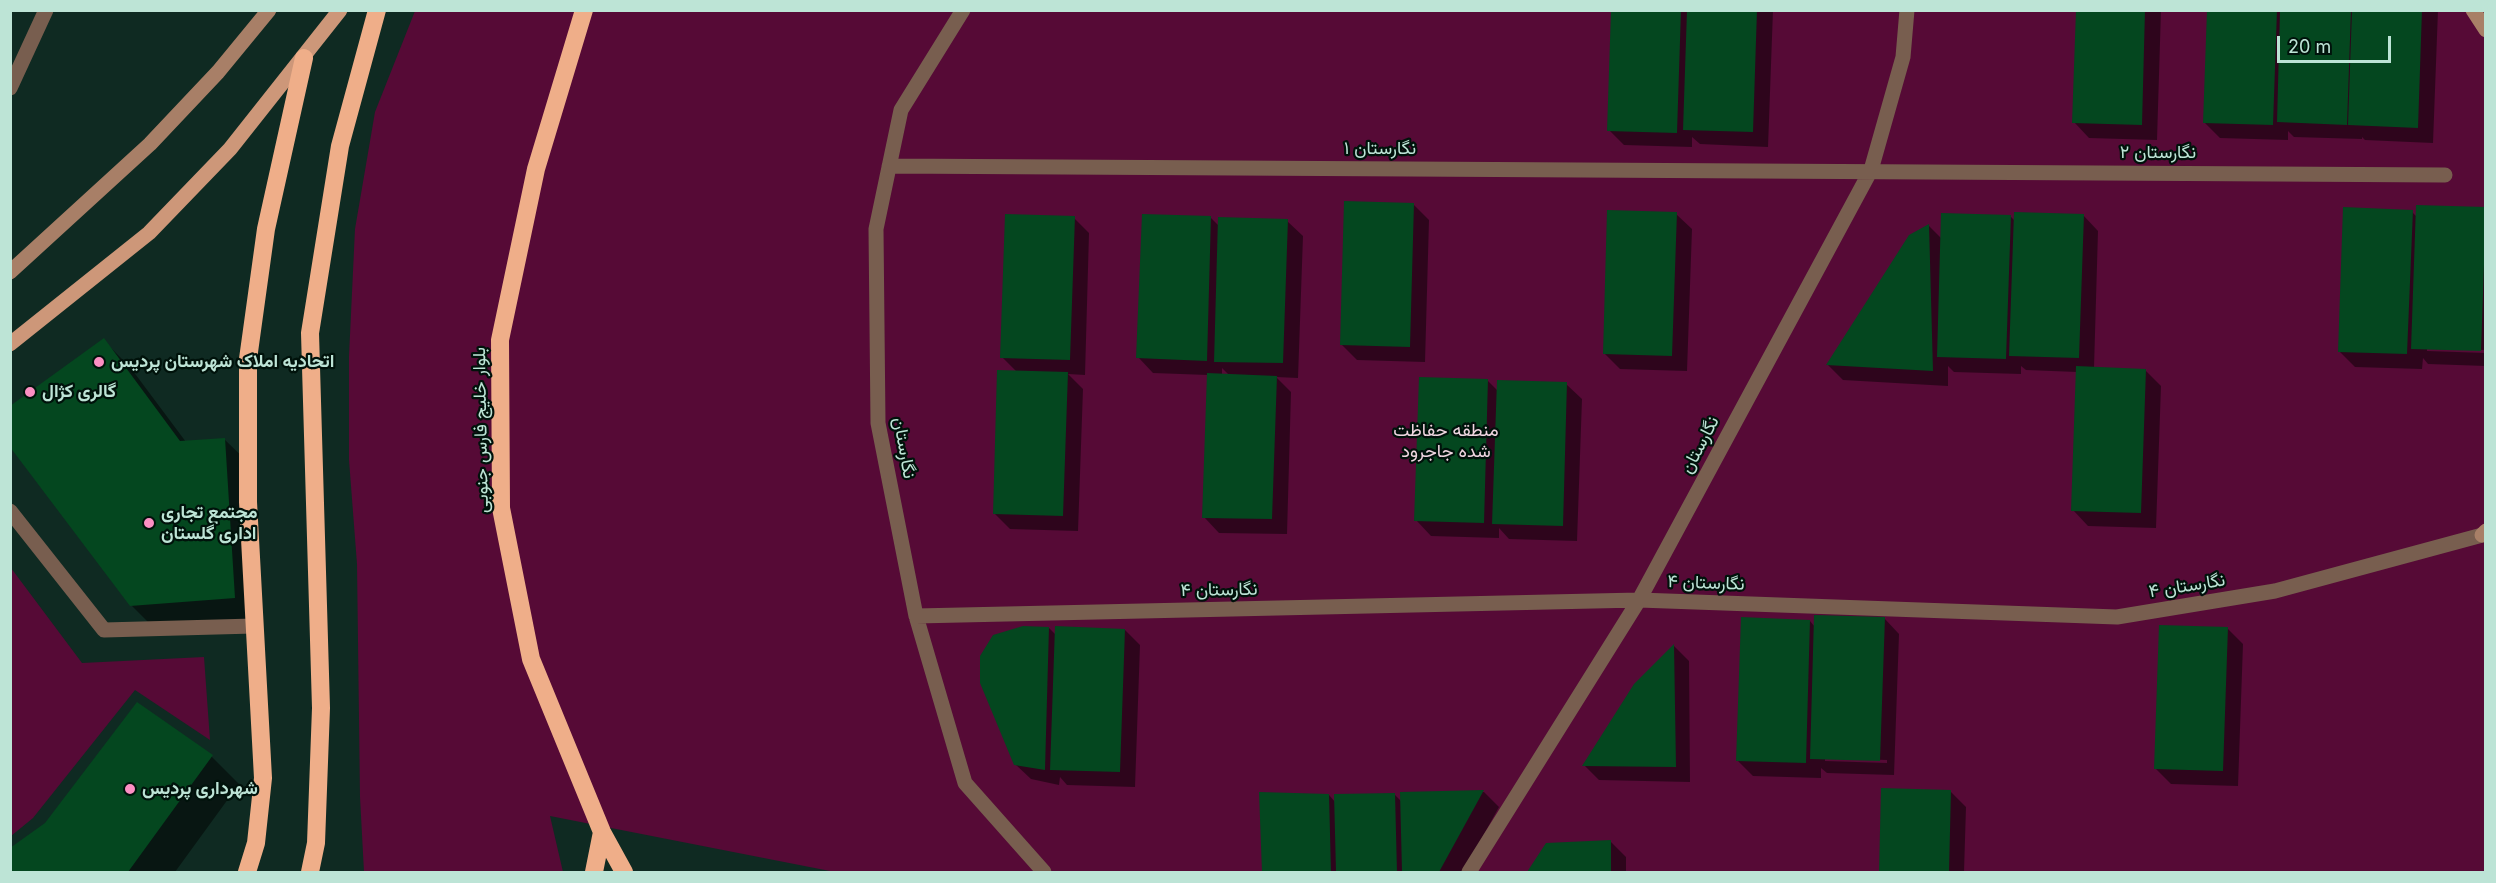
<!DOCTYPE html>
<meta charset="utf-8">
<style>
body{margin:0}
#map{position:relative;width:2496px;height:883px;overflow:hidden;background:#0f2a22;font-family:Inter,sans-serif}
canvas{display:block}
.frame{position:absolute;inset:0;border:12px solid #bde4d6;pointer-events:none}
.scale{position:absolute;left:2277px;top:36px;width:114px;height:27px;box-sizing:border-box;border:3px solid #bde4d6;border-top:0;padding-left:8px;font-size:18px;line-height:21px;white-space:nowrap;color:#bde4d6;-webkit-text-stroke:4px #00120b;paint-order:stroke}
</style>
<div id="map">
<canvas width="2496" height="883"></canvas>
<div class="frame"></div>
<div class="scale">20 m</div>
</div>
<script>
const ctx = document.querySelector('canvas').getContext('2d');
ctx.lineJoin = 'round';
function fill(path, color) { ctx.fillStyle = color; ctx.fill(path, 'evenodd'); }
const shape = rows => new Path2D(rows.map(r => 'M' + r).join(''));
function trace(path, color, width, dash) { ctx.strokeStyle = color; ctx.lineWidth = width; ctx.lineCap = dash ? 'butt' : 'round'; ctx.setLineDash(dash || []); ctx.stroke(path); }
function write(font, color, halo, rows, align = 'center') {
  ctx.font = font + ' Inter,Vazirmatn,sans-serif'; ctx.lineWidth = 4.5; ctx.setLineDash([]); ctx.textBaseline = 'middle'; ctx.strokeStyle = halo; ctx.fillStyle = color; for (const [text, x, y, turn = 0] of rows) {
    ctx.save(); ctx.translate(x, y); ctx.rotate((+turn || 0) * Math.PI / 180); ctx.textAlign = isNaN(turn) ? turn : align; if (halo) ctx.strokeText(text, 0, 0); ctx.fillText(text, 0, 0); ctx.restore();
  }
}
fill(shape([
 [415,11,2485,11,2485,872,835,872,550,816,563,872,364,872,360,797,357,564,349,460,349,356,355,229,375,112],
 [11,568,82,663,204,657,210,740,135,690,33,818,11,836]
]), '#560a36');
fill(shape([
 [1613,10,1773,10,1768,147,1700,144,1692,137,1692,147,1624,145,1609,130],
 [2077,10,2161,10,2157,140,2089,138,2074,122],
 [2208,10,2438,10,2433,143,2365,140,2362,137,2362,139,2294,137,2288,131,2288,140,2220,138,2205,123],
 [1414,205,1429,220,1425,362,1357,360,1341,344],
 [2486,209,2486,350,2427,348,2427,351,2486,353,2486,366,2428,364,2423,358,2422,369,2355,367,2339,351,2412,212,2417,217],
 [1676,214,1692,229,1687,371,1620,369,1604,353],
 [2083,215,2098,231,2094,368,2145,370,2161,386,2156,528,2088,526,2073,510,2077,372,2026,370,2021,366,2021,374,1954,372,1948,366,1948,386,1843,380,1828,365,1910,236,1929,226,1942,239,2011,217,2015,221],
 [1074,218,1089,233,1085,375,1068,374,1083,389,1078,531,1010,529,994,513,1017,372,1002,357],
 [1211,218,1219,226,1287,221,1303,236,1298,378,1276,377,1291,392,1287,534,1219,533,1204,517,1208,375,1153,373,1138,357],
 [1222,368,1230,376,1222,375],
 [103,340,130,367,186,442,224,439,252,466,261,625,158,632,131,605],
 [1488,381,1498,391,1566,384,1582,399,1577,541,1509,539,1499,528,1499,538,1431,536,1416,520],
 [1884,618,1899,634,1894,775,1827,773,1821,768,1821,778,1753,776,1738,761,1810,621,1815,627],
 [1825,758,1887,760,1887,763,1825,761],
 [1049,628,1057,636,1125,630,1140,645,1135,787,1067,785,1060,777,1059,785,1031,779,1015,764],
 [2228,629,2243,644,2238,786,2171,784,2155,768],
 [1674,646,1689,661,1690,782,1599,780,1584,765],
 [138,704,212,757,239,784,175,872,10,872,10,849,46,824],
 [1883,790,1951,792,1966,807,1964,872,1880,872],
 [1484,792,1499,807,1463,872,1263,872,1260,794,1329,795,1336,803,1395,795,1402,802,1401,794],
 [1611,842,1626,857,1626,872,1529,872,1547,845]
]), '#0007');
fill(shape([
 [1611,10,1681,10,1677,133,1607,131],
 [1687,10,1757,10,1753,132,1683,130],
 [2076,10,2145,10,2142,125,2072,123],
 [2207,10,2277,10,2273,125,2203,123],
 [2280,10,2351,10,2347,125,2277,122],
 [2352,10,2422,10,2418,128,2348,125],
 [1344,201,1414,203,1410,347,1340,345],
 [2416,205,2486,207,2481,351,2411,349],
 [2343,207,2413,210,2407,354,2338,352],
 [1607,210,1677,212,1672,356,1603,354],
 [2014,212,2084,214,2079,358,2009,356],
 [1941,213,2011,215,2006,359,1937,357],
 [1005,214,1075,216,1070,360,1000,358],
 [1142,214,1211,216,1207,361,1136,358],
 [1218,217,1288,219,1283,363,1214,362],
 [1929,224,1933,371,1826,365,1909,235],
 [104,338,180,441,225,438,235,598,130,606,10,447,10,406],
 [2076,366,2146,369,2141,513,2071,511],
 [997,370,1068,372,1063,516,993,514],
 [1207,373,1277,376,1272,519,1202,518],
 [1419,377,1488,379,1484,523,1414,521],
 [1497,380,1567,382,1563,526,1492,524],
 [1814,615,1885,617,1880,761,1810,759],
 [1741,617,1810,620,1806,763,1736,761],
 [2159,625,2228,627,2223,771,2154,769],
 [1023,626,1049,627,1045,770,1014,765,980,683,980,656,993,635],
 [1055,626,1125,629,1120,772,1050,770],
 [1674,644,1676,767,1582,766,1634,684],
 [137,702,213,755,128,872,10,872,10,848,45,823],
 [1881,788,1951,790,1949,872,1879,872],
 [1484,790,1439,872,1402,872,1400,792],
 [1259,792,1329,794,1331,872,1262,872],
 [1395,793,1397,872,1336,872,1334,794],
 [1611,840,1611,872,1527,872,1546,843]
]), '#04471f');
trace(shape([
 [10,511,104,630,254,626]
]), '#785e4f', 15);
trace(shape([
 [963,10,901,110,876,229,878,423,916,616,965,783,1044,872],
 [10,88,46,10],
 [889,166,2445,175],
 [916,616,1639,600,2117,617,2275,591,2486,534],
 [1469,872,1639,600,1871,170,1903,57,1907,10]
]), '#785e4f', 15);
trace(shape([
 [2473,10,2486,30],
 [10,272,150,144,218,72,269,10],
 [2482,535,2486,531]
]), '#a87f67', 15);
trace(shape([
 [10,344,149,233,230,149,340,10]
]), '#cd9779', 15);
trace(shape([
 [584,10,536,169,500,340,501,508,531,659,602,832,624,872],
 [247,872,256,843,263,778,248,502,248,359,266,229,304,58],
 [310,872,316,843,321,708,310,333,340,146,377,10],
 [594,872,602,832]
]), '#efae89', 18);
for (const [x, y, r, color] of [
 [99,362,6,"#fc8fc3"],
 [30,392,6,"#fc8fc3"],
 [149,523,6,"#fc8fc3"],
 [130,789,6,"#fc8fc3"]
]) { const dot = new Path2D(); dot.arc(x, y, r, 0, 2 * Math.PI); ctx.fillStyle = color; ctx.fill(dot); trace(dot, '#00120b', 2); }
write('18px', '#bde4d6', '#00120b', [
 ["نگارستان ۱",1380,149],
 ["نگارستان ۲",2158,153],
 ["بلوار خلیج فارس جنوبی",481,430,-91],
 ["نگارستان",1700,445,-62],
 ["نگارستان",904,448,80],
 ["نگارستان ۴",1706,583,2],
 ["نگارستان ۴",2187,586,-9],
 ["نگارستان ۴",1219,590,-1]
]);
write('bold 18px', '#bde4d6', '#00120b', [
 ["اتحادیه املاک شهرستان پردیس",111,362],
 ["گالری کژال",42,392],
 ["مجتمع تجاری",161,513],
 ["اداری گلستان",161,534],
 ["شهرداری پردیس",142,789]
], 'left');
write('18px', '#f0d6e1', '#00120b', [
 ["منطقه حفاظت",1446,431],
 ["شده جاجرود",1446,452]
]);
</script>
